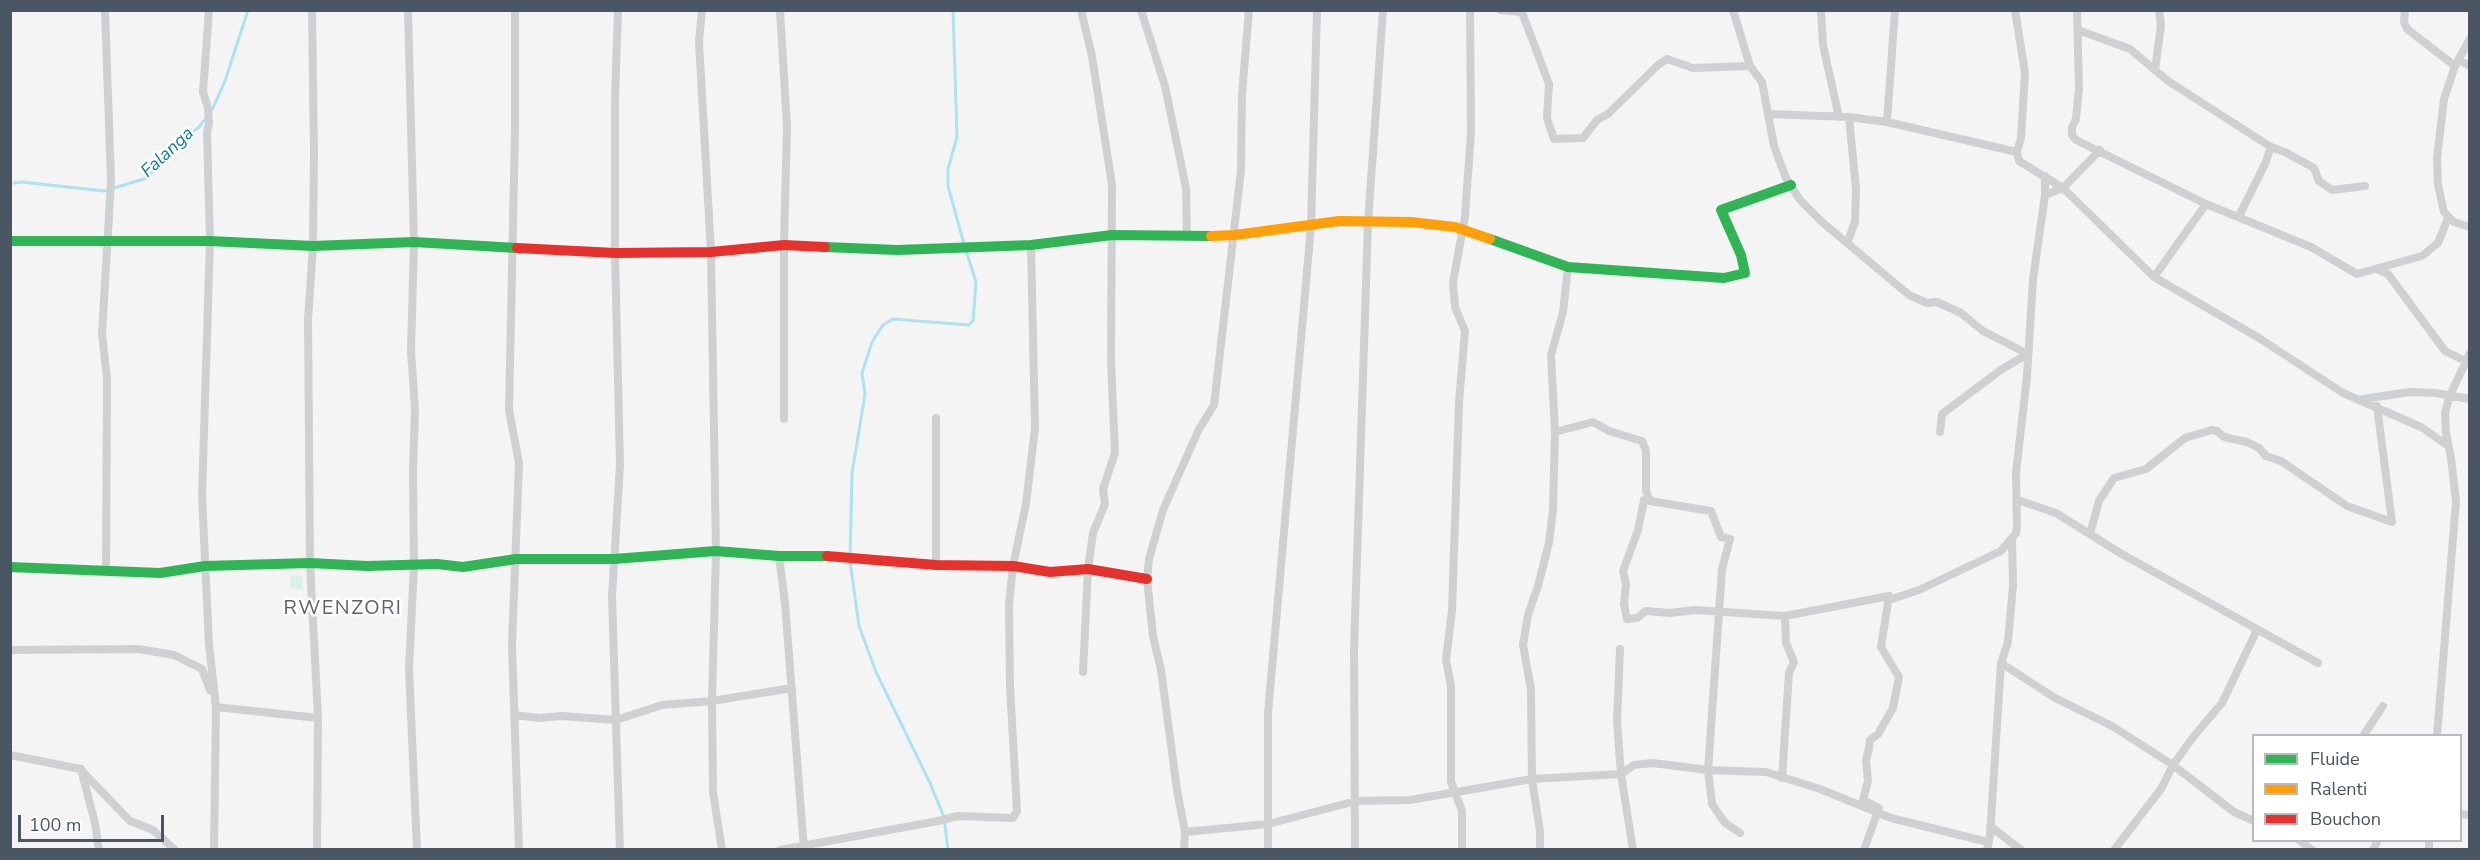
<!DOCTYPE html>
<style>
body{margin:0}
#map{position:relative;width:2480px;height:860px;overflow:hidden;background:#f4f4f4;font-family:"Nunito Sans",sans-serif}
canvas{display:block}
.frame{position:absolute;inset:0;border:12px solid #4a5661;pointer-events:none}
.legend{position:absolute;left:2252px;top:734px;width:210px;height:108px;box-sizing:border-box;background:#fff;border:2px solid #b7bbc0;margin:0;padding:8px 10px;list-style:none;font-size:18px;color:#4a5661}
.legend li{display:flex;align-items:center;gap:12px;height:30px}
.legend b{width:30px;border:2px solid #b7bbc0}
.scale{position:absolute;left:18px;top:815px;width:146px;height:27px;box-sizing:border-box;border:3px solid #4a5661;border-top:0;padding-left:8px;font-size:18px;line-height:21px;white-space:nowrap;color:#4a5661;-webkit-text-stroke:4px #fff;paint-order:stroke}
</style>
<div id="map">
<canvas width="2480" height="860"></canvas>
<div class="frame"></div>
<ul class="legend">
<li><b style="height:8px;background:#30b455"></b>Fluide</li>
<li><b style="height:8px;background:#ff9f0a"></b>Ralenti</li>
<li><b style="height:8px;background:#e5322d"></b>Bouchon</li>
</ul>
<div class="scale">100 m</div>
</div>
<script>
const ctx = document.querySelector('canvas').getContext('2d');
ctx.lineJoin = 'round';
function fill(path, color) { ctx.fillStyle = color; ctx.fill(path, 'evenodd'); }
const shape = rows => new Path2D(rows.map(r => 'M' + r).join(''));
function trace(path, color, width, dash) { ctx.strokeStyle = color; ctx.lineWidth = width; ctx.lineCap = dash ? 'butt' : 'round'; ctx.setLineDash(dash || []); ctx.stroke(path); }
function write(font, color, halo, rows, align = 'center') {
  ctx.font = font + ' "Nunito Sans",sans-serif'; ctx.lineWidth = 5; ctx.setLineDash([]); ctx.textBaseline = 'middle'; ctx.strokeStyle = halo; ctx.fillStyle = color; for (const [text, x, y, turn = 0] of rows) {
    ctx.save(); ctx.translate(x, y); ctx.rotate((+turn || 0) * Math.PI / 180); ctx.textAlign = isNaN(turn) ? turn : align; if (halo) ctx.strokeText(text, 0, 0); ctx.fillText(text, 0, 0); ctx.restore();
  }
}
fill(shape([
 [291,575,303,576,302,589,290,588]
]), '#d9f2e3');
trace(shape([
 [953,10,957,137,948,169,948,186,964,244],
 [212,110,225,81,248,10],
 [14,183,22,182,104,191,147,178,176,143,198,128,206,118],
 [948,850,944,817,930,783,876,672,859,626,850,561,852,473,865,394,862,373,872,342,883,325,893,319,969,325,973,321,976,282,966,250]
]), '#aee2f0', 3);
trace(shape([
 [105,10,111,181,102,334,107,379,106,570],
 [209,10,203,92,208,108,209,124,207,132,210,241,202,496,209,644,216,707,214,850],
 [312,10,314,153,313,246,308,320,310,563,318,718,317,850],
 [408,10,414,242,411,351,415,410,413,470,414,565,409,669,417,850],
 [515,10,515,130,509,410,519,463,512,645,519,850],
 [618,10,615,100,615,253,620,465,612,596,620,850],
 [702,10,699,42,711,252,716,551,712,701,713,792,722,850],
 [780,10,787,127,784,245,784,419],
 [1081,10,1092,56,1112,185,1111,361,1115,453,1103,489,1105,504,1093,533,1088,569,1083,672],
 [1141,10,1165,86,1186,188,1187,237],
 [1500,10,1521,12,1523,15,1549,84,1547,118,1554,139,1583,138,1597,120,1608,114,1658,65,1667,59,1693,68,1750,66],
 [1733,10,1750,66,1762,82,1774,146,1786,178,1800,200,1822,222,1909,295,1927,303,1937,302,1961,313,1983,331,2028,354],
 [1821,10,1823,45,1839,117],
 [2015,10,2025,73,2021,138,2017,152,2019,161,2063,188,2154,277,2259,338,2343,393,2421,427,2447,445],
 [2077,10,2079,88,2076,119,2072,127,2072,135,2076,140,2206,204,2311,247,2357,274,2422,256,2438,243,2448,218],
 [2405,10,2404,22,2407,29,2455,66],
 [2078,30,2130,49,2168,81,2271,147,2265,164,2239,216],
 [2470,39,2455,66,2444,99,2437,158,2438,185,2444,212,2454,222,2470,227],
 [2459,60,2470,66],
 [2155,70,2161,25,2159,10],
 [1769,114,1849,117,1887,122,2017,152],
 [1887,122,1895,10],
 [2271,147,2285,152,2314,168,2319,181,2332,190,2365,186],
 [2045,195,2063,188,2100,150],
 [1848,241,1855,222,1856,189,1849,117],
 [2377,269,2388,274,2445,351,2465,361],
 [2154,277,2206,204],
 [2363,399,2410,392,2436,393,2470,399],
 [936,418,936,565],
 [1555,432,1593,422,1609,431,1642,441,1646,451,1646,491,1649,498,1644,500,1711,511,1721,537,1730,539,1722,569,1708,770,1712,804,1725,823,1740,833],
 [1940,432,1942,414,2002,369,2028,354],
 [1644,500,1638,530,1623,571,1626,584,1624,604,1627,619,1637,618,1646,611,1670,613,1695,610,1785,616,1889,596,1892,599,1919,590,2001,551,2016,533,2017,527,2016,473,2027,376,2033,279,2045,195,2045,176],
 [2018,500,2056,513,2120,553,2318,663],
 [2090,534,2099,501,2114,478,2146,469,2185,438,2212,430,2217,431,2224,437,2247,442,2259,448,2266,456,2281,461,2347,506,2392,522,2377,406],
 [779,556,785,603,804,850],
 [1620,649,1617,721,1621,774,1633,850],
 [10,650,139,649,174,655,202,669,210,690],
 [2001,663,2055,698,2112,726,2173,765,2234,812,2254,821],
 [215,702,216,707,318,718],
 [514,715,539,718,562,716,616,720,662,705,712,701,792,688],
 [2363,736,2383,706],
 [2437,736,2456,501,2451,458,2446,433,2445,413,2450,395,2470,353],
 [10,755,80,769,130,821,153,830,175,850],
 [81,769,95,823,99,850],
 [1782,778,1789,673,1794,662,1786,643,1785,616],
 [2460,814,2470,815],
 [1990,826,2021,850],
 [1185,832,1268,824,1356,801,1410,800,1532,779,1621,774,1634,765,1653,763,1708,770,1766,772,1820,789,1891,818,1988,842],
 [2299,840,2312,850],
 [780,850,938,821,958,816,1013,818,1017,811,1010,686,1009,605,1013,566,1026,504,1035,428,1031,245],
 [1184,850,1185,832,1177,790,1161,670,1153,636,1147,579,1149,559,1163,510,1199,429,1214,405,1241,170,1242,94,1249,10],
 [1268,850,1268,713,1311,226,1317,10],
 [1355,850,1354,650,1368,223,1383,10],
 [1462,850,1462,811,1451,782,1451,686,1446,660,1452,610,1459,403,1465,331,1455,307,1453,282,1465,217,1471,132,1470,10],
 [1540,850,1540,832,1532,779,1531,689,1523,645,1528,615,1538,586,1549,543,1553,510,1555,432,1551,355,1563,312,1568,267],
 [1864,850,1879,808,1863,800,1868,781,1866,760,1869,748,1870,740,1878,734,1893,708,1899,677,1881,647,1889,596],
 [1987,850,1990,836,2001,663,2008,642,2013,585,2012,538],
 [2114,850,2161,789,2173,765,2194,736,2222,703,2257,630],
 [2373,850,2378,840],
 [2429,850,2429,840]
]), '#ced0d2', 8);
trace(shape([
 [1490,239,1568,267,1724,278,1745,273,1741,255,1721,210,1791,185],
 [10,241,210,241,313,246,414,242,517,248],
 [825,247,898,250,1031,245,1112,235,1211,236],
 [10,567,160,573,205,566,310,563,367,566,437,564,463,567,516,559,614,559,716,551,779,556,827,556]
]), '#30b455', 10);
trace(shape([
 [1211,236,1235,235,1339,221,1411,222,1455,227,1490,239]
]), '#ff9f0a', 10);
trace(shape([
 [517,248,615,253,711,252,784,245,825,247],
 [827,556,936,565,1013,566,1050,572,1088,569,1147,579]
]), '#e5322d', 10);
write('italic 18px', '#0c7c9b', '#fff', [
 ["Falanga",168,153,-43]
]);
ctx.letterSpacing = '1.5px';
write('20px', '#5f6368', '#fff', [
 ["RWENZORI",343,609]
]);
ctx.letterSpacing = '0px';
</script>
